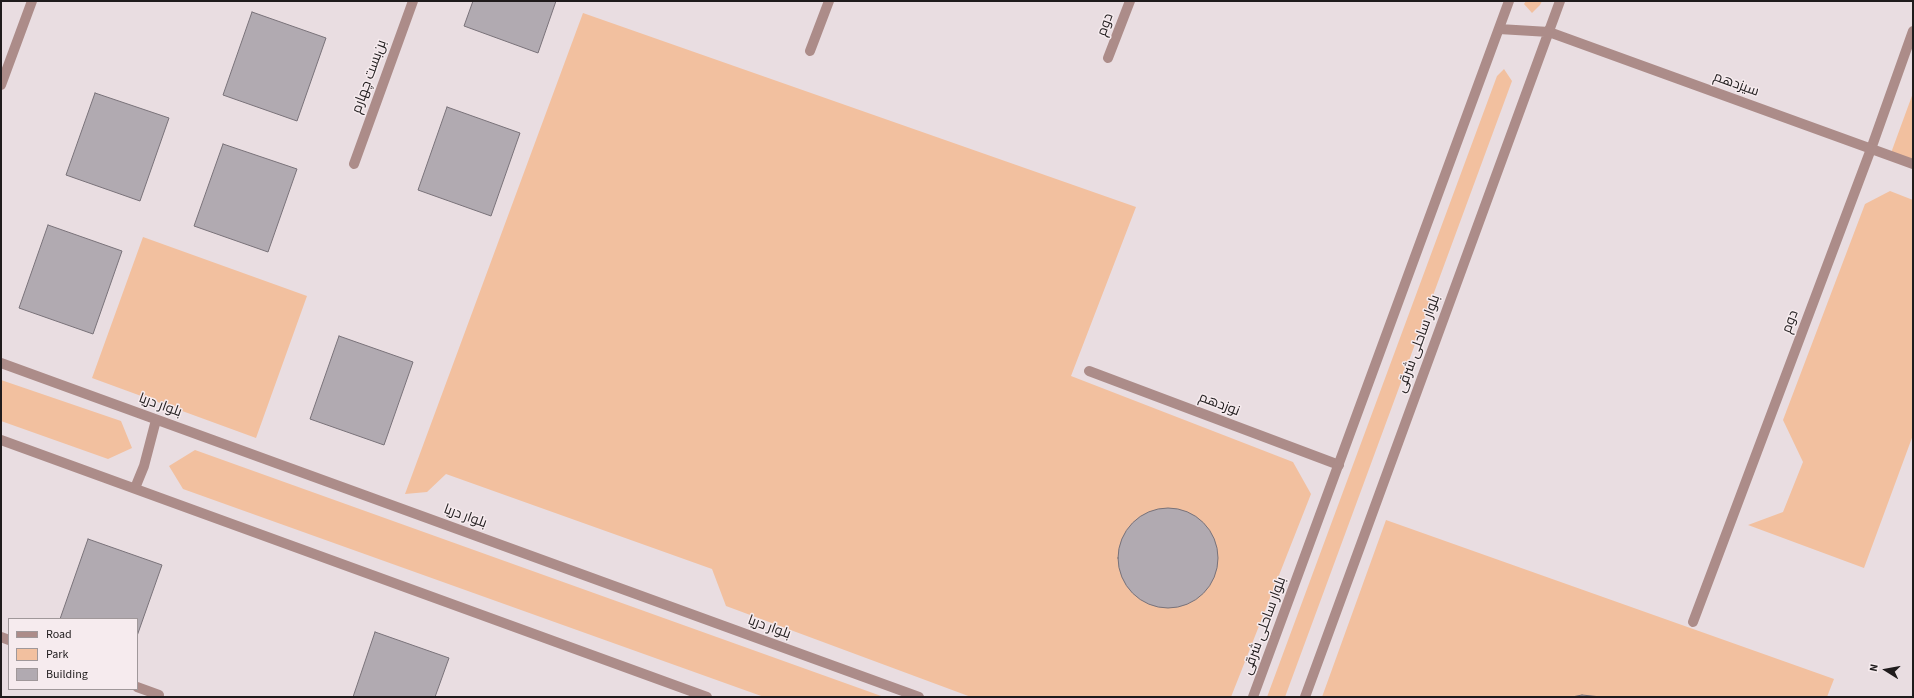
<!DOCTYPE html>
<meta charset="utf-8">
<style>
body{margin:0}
#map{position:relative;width:1914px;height:698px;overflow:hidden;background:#e9dde1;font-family:"Source Sans 3",sans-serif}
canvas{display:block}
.frame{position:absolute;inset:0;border:2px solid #1f1b1c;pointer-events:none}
.legend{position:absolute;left:8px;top:618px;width:130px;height:72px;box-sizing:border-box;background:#f6ebee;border:1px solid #a0989a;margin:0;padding:5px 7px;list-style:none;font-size:12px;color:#1f1b1c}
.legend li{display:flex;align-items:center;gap:8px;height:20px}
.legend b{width:20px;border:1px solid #a0989a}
.north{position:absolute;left:1866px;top:650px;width:40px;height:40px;-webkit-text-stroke:3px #f6ebee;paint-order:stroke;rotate:281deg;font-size:11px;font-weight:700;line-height:16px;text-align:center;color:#1f1b1c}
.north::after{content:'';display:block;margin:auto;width:14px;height:18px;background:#1f1b1c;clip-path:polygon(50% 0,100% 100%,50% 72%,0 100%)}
</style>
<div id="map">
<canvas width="1914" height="698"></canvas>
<div class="frame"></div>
<ul class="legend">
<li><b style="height:5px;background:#ac8c89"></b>Road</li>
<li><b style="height:11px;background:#f2c09f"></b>Park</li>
<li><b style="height:11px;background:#b1aab1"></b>Building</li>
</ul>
<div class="north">N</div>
</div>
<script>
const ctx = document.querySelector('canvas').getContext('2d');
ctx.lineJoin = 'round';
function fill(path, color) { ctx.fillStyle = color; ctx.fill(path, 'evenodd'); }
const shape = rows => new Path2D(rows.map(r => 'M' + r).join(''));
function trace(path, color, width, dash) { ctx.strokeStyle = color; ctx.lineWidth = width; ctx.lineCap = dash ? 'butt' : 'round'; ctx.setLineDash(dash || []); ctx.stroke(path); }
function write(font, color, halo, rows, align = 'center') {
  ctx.font = font + ' "Source Sans 3",Cairo,sans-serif'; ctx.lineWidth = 3; ctx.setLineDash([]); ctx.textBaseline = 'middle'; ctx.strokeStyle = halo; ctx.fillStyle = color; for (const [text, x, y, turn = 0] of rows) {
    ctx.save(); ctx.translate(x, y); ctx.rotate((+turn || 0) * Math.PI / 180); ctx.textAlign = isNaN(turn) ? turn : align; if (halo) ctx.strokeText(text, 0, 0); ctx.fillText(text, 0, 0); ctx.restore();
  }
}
fill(shape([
 [1526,1,1542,1,1540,5,1532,13,1524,4],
 [583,13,1136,207,1071,376,1293,462,1311,494,1231,697,971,697,726,606,712,569,446,474,427,492,405,494],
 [1504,69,1512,81,1285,697,1267,697,1497,76],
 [1913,93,1913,162,1891,153],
 [1890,191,1913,200,1913,435,1864,568,1748,525,1783,512,1803,462,1783,420,1865,204],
 [143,237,307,296,256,438,92,378],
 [1,380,121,421,132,448,108,459,1,421],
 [195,450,884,697,764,697,183,489,169,466],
 [1386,520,1834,679,1827,697,1322,697]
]), '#f2c09f');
const building = shape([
 [473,1,556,1,538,53,464,26,473,1],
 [252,12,326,38,297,121,223,95,252,12],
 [95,93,169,118,140,201,66,175,95,93],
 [447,107,520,133,491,216,418,190,447,107],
 [223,144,297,169,268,252,194,226,223,144],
 [48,225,122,251,93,334,19,308,48,225],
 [339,336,413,362,384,445,310,419,339,336],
 '1118 558a50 50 0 1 1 100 0a50 50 0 1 1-100 0Z',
 [88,539,162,565,137,636,137,619,60,619,88,539],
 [375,632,449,658,435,697,353,697,375,632],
 [1582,695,1601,697,1572,697,1582,695]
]);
fill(building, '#b1aab1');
trace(building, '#797279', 1);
trace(shape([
 [810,51,829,1],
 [1108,58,1130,1],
 [354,164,413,1],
 [1089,371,1339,465],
 [1693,622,1871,149,1913,31],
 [1,637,9,640],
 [137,687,159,695,158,697]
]), '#ac8c89', 10);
trace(shape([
 [1499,29,1549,32,1913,164],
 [1,85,32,1],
 [1,363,919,697],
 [1,440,707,697],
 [135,488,144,466,156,420],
 [1253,697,1509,1],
 [1305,697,1560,1]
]), '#ac8c89', 10);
write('14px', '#1f1b1c', '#f6ebee', [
 ["دوم",1106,25,-70],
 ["بن‌بست چهارم",370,77,-70],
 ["سیزدهم",1736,85,20],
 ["دوم",1791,322,-69],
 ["بلوار ساحلی شرقی",1419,344,-70],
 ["نوزدهم",1219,405,21],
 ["بلوار دریا",160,406,20],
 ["بلوار دریا",465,517,20],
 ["بلوار ساحلی شرقی",1265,626,-70],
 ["بلوار دریا",769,628,20]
]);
</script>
